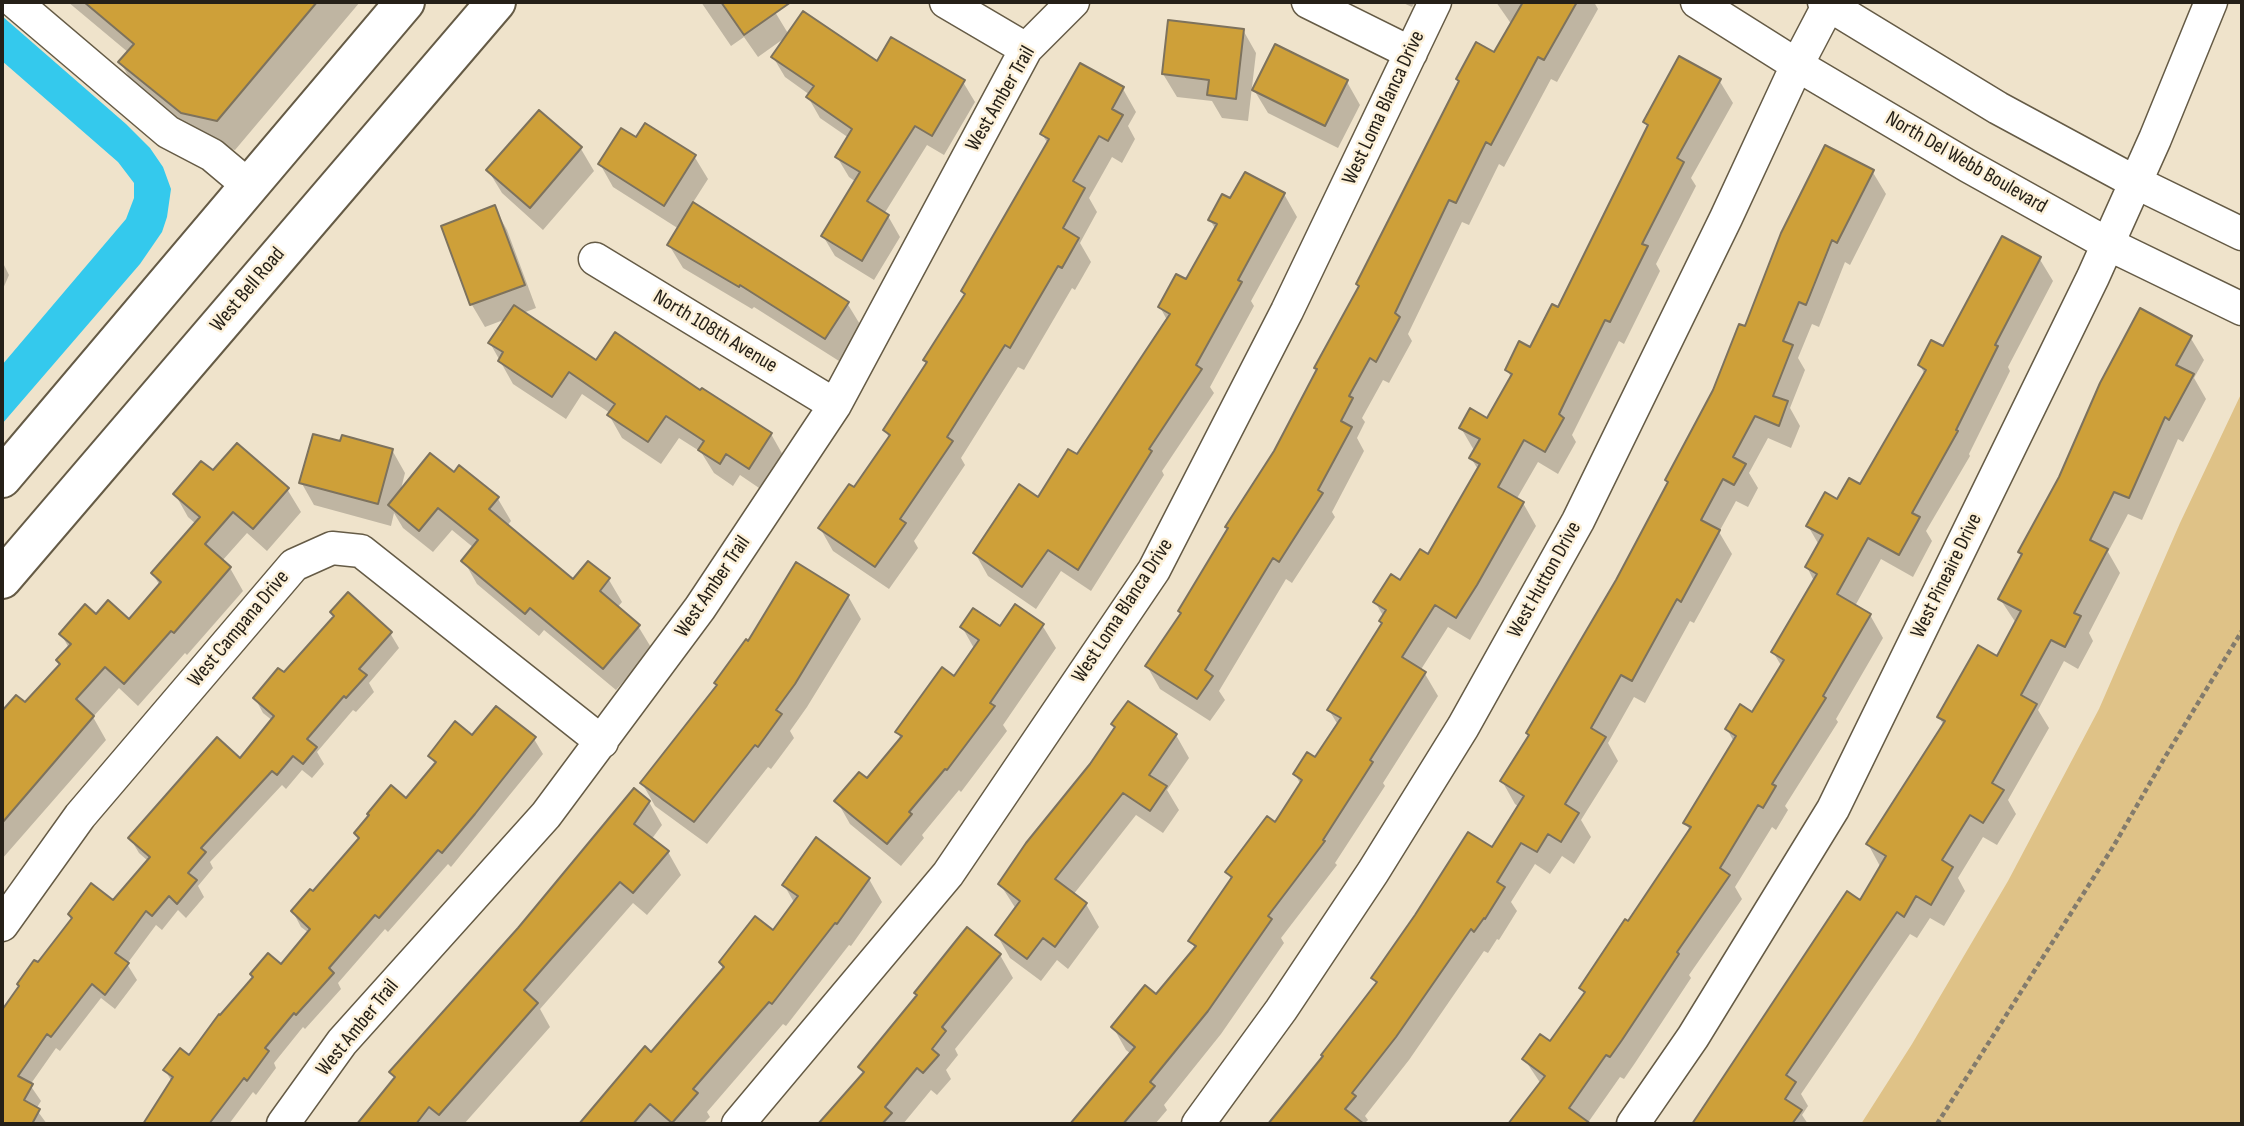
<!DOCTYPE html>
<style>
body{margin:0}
#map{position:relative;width:2244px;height:1126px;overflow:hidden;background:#efe3cb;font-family:"Sofia Sans Condensed",sans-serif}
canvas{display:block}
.frame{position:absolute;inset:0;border:4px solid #252018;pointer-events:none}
</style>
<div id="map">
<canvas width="2244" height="1126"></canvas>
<div class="frame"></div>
</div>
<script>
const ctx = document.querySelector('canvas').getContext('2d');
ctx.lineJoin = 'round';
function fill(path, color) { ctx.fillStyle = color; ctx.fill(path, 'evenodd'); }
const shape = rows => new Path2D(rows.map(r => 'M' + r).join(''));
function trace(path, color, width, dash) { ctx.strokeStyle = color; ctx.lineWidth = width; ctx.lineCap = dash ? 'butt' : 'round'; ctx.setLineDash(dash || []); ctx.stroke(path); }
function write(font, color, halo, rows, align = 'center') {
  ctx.font = font + ' "Sofia Sans Condensed",sans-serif'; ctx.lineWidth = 5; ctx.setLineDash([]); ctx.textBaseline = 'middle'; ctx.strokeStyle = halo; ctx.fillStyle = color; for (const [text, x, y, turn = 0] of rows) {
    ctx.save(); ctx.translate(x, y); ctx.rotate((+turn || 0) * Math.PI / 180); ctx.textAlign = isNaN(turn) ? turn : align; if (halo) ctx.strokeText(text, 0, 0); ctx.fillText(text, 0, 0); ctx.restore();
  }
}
fill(shape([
 [2242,392,2242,1124,1861,1124,1912,1044,2008,881,2099,709,2180,523]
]), '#dfc287');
fill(shape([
 [2,16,126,124,150,148,163,167,171,189,167,217,162,232,140,264,2,424,2,365,126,219,134,198,134,183,118,162,2,61]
]), '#34c9ed');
fill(shape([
 [68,2,360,2,235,150,200,143,138,93,121,63,129,53],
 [701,2,769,2,789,35,878,63,963,82,975,102,944,155,927,145,884,214,888,216,900,237,874,280,835,256,823,236,856,182,849,177,837,157,849,138,820,118,808,97,810,95,785,77,773,57,786,37,758,57,744,37,731,46],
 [1401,2,1415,2,1412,7],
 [1496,2,1594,2,1598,9,1557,82,1551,79,1504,167,1499,164,1469,225,1462,222,1408,334,1412,341,1389,383,1383,380,1362,418,1365,422,1357,438,1364,451,1332,512,1335,517,1292,583,1286,579,1219,691,1225,700,1210,721,1160,689,1147,666,1182,615,1229,530,1227,527,1275,452,1318,371,1316,368,1360,288,1358,284,1512,25],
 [1243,30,1256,53,1248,121,1222,118,1212,101,1177,97,1163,74],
 [1719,80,1733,103,1691,178,1696,186,1656,264,1660,271,1624,344,1619,341,1572,435,1576,442,1558,474,1538,462,1516,500,1523,503,1536,526,1470,640,1448,627,1420,671,1425,674,1438,696,1383,783,1385,786,1335,863,1337,865,1281,938,1284,943,1221,1034,1164,1105,1167,1110,1155,1124,1072,1124,1131,1054,1126,1050,1113,1027,1157,997,1195,949,1191,941,1232,881,1227,872,1275,825,1301,785,1295,774,1316,760,1338,725,1329,710,1383,624,1384,617,1375,602,1429,557,1479,471,1471,458,1475,452,1461,428,1488,420,1512,379,1507,370,1531,349,1559,310,1649,129,1645,122],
 [1347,82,1360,105,1338,148,1268,113,1254,90],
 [1123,89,1136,112,1128,126,1135,139,1122,163,1112,157,1089,198,1097,212,1080,243,1091,262,1075,290,1072,288,1024,370,1018,367,961,458,965,465,914,541,918,548,889,589,833,551,820,528,854,490,889,438,885,430,928,364,925,360,965,296,963,291,1048,144,1042,134],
 [539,112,581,149,594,171,543,230,502,193,488,170],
 [637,140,694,156,708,179,692,204,847,303,861,326,839,361,754,307,752,309,683,268,669,245,679,229,613,187,600,164],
 [1872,171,1886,194,1850,265,1845,262,1819,327,1812,324,1798,358,1805,370,1790,408,1800,426,1791,448,1768,438,1749,473,1758,488,1748,507,1736,501,1719,532,1732,554,1694,623,1690,621,1645,703,1634,697,1608,743,1618,761,1581,820,1591,837,1574,864,1562,856,1550,874,1535,864,1511,902,1517,911,1499,940,1497,939,1488,953,1484,951,1409,1060,1365,1116,1368,1120,1364,1124,1270,1124,1324,1057,1377,985,1373,978,1493,850,1519,807,1515,804,1502,781,1530,737,1528,733,1617,580,1669,484,1667,480,1746,328],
 [1284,194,1297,217,1251,301,1254,306,1210,387,1214,393,1162,471,1164,475,1091,591,1061,571,1036,609,988,576,975,553,1039,500,1077,456,1167,320,1160,307,1187,282,1216,230,1210,220,1231,201],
 [494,207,507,230,536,308,523,313,597,362,700,393,771,434,784,457,762,490,740,475,733,486,714,473,701,452,679,438,661,464,622,438,609,415,610,413,582,394,566,419,513,384,490,343,506,319,485,327,472,305,443,227],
 [2039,258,2053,281,2008,367,2010,371,1969,454,1970,456,1926,531,1932,541,1913,577,1881,559,1855,606,1870,615,1883,638,1836,719,1838,722,1785,806,1788,810,1776,830,1772,827,1735,887,1742,899,1689,975,1691,978,1635,1063,1624,1079,1620,1077,1587,1124,1510,1124,1541,1084,1525,1060,1550,1043,1585,994,1581,988,1691,832,1685,823,1734,742,1727,729,1752,714,1782,667,1773,652,1814,581,1807,567,1819,545,1808,526,1838,502,1861,487,1925,375,1920,365,1943,349],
 [2,261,9,275,2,291],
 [2190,337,2204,360,2194,378,2206,399,2183,442,2178,439,2142,520,2128,514,2108,552,2120,573,2089,633,2093,641,2078,669,2064,661,2038,710,2049,728,2008,800,2016,814,1997,845,1983,837,1958,878,1965,891,1944,926,1930,918,1917,938,1910,934,1801,1094,1808,1106,1802,1115,1808,1124,1700,1124,1860,902,1881,868,1868,844,1944,726,1939,717,1997,658,2016,623,2000,599,2023,556,2020,552],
 [341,444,392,450,405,473,400,493,454,475,459,468,498,499,511,521,507,526,574,581,609,580,622,602,617,608,638,626,652,649,616,690,544,630,539,636,477,584,464,561,474,548,452,530,433,552,403,528,394,513,391,526,314,505,301,482],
 [213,473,287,489,301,512,267,551,247,533,222,561,230,568,243,591,187,655,185,653,138,706,119,688,93,717,106,740,2,859,2,714,17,698,25,705,61,665,69,648,61,634,97,617,129,621,160,586,153,574,196,524,188,517,175,494],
 [848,596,861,619,807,707,790,731,794,738,771,769,768,767,707,844,655,806,642,783,718,686],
 [1042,625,1056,648,1003,725,1007,731,961,792,959,790,922,835,924,838,901,866,850,824,837,801,867,781,901,739,897,732,955,679,975,650,962,627],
 [390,633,399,648,369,683,374,692,356,712,353,710,317,752,324,764,312,778,302,770,286,789,282,785,210,862,213,868,198,886,204,897,186,918,178,910,162,930,156,925,127,964,137,980,115,1009,101,998,60,1051,56,1048,30,1085,41,1101,36,1109,47,1124,2,1124,2,1019,73,920,70,914,113,902,148,861,139,853,130,838,240,760,273,721,263,713,255,698,284,675],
 [1113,724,1176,735,1189,758,1167,790,1179,810,1163,833,1136,815,1073,895,1086,904,1099,927,1068,969,1057,960,1041,981,1010,958,997,935,1016,909,1000,884,1091,765,1116,729],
 [472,738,534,739,543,754,451,867,448,864,388,932,385,929,338,983,341,989,305,1029,303,1027,274,1063,276,1068,256,1095,253,1092,229,1124,143,1124,172,1082,165,1070,190,1057,282,966,309,933,301,927,293,912,313,894,360,840,356,833,407,801,436,766,430,756],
 [649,802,662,825,651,840,668,852,681,875,647,915,633,903,540,1009,550,1027,464,1124,359,1124,396,1079,391,1072],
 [869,879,882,902,851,946,849,945,786,1026,783,1024,707,1112,710,1117,703,1124,579,1124,645,1049,651,1054,725,969,721,963,773,932,795,904,784,885],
 [1000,955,1013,978,955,1049,958,1055,946,1070,951,1079,937,1095,931,1090,903,1124,820,1124,864,1074,860,1067]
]), '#0003');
const building = shape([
 [84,2,317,2,217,121,181,113,118,62,134,44,84,2],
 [721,2,791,2,744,35,721,2],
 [1523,2,1577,2,1544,60,1538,57,1491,145,1486,142,1456,203,1449,200,1395,313,1400,317,1376,362,1370,358,1349,396,1353,398,1341,421,1352,427,1318,490,1323,493,1279,562,1273,558,1205,670,1213,676,1197,699,1145,666,1181,613,1178,611,1228,528,1225,527,1274,451,1317,369,1314,368,1359,286,1356,284,1459,81,1456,79,1476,42,1494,52,1523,2],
 [803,11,877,61,891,37,965,80,932,136,915,126,867,201,889,215,862,261,821,236,860,172,835,157,852,129,806,97,814,86,771,57,803,11],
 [1168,20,1244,29,1236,99,1207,95,1209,80,1162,74,1168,20],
 [1275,44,1348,80,1325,126,1252,90,1275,44],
 [1679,56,1721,79,1677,158,1684,162,1642,244,1648,246,1610,322,1605,320,1559,414,1564,418,1545,452,1524,440,1498,487,1524,502,1477,585,1456,618,1435,605,1402,657,1426,672,1370,760,1373,762,1323,840,1325,841,1268,916,1272,919,1208,1011,1150,1082,1155,1086,1123,1124,1070,1124,1135,1047,1111,1027,1145,985,1156,994,1196,946,1188,941,1232,877,1225,872,1267,816,1275,822,1302,780,1293,774,1307,752,1315,757,1341,718,1327,710,1382,623,1379,621,1386,610,1373,602,1391,574,1400,580,1420,549,1428,554,1480,464,1469,458,1480,439,1459,428,1470,408,1487,418,1512,374,1505,370,1519,341,1530,347,1552,304,1558,307,1648,125,1643,122,1679,56],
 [1080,63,1124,87,1112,109,1123,115,1108,141,1099,136,1073,181,1085,188,1063,228,1079,238,1062,268,1058,266,1010,348,1005,345,947,437,953,441,900,519,906,523,875,567,818,528,849,484,854,487,890,435,883,430,927,362,923,360,965,294,961,291,1049,139,1040,134,1080,63],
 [539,110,582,147,530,208,486,170,539,110],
 [645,123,696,155,664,206,598,164,621,128,636,137,645,123],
 [1825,145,1874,170,1837,243,1832,240,1806,305,1799,302,1783,341,1793,345,1773,396,1788,401,1779,426,1755,416,1733,457,1746,464,1734,485,1723,479,1701,520,1720,530,1681,602,1677,599,1632,681,1621,675,1591,728,1606,737,1565,804,1579,813,1561,842,1548,834,1537,852,1521,843,1497,882,1505,887,1485,919,1484,918,1474,932,1471,929,1396,1037,1352,1093,1356,1096,1345,1109,1364,1124,1268,1124,1323,1056,1321,1055,1377,982,1371,978,1415,915,1468,832,1492,847,1524,796,1500,781,1529,735,1526,733,1616,580,1668,482,1665,480,1713,390,1739,324,1745,326,1781,233,1825,145],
 [1245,172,1285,193,1238,280,1242,282,1196,365,1202,369,1149,449,1152,451,1078,570,1048,550,1022,587,973,553,1019,484,1038,497,1068,449,1077,454,1170,314,1158,307,1176,274,1186,279,1217,224,1208,220,1222,194,1230,198,1245,172],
 [693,202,849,302,825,339,740,285,739,287,667,245,693,202],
 [495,205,525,285,470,305,441,226,495,205],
 [2002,236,2041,257,1995,345,1998,346,1956,430,1958,431,1912,513,1920,517,1899,555,1868,538,1837,594,1871,614,1823,696,1826,698,1772,784,1776,786,1763,808,1758,805,1720,868,1730,875,1677,952,1679,954,1622,1040,1610,1057,1606,1055,1569,1108,1591,1124,1508,1124,1545,1076,1522,1059,1540,1034,1550,1041,1585,992,1579,988,1625,919,1628,921,1691,827,1683,823,1736,736,1725,729,1740,704,1752,712,1784,660,1771,652,1817,574,1805,567,1823,535,1806,526,1825,492,1837,499,1849,478,1860,484,1926,370,1918,365,1931,340,1943,346,2002,236],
 [514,305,596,360,615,332,700,390,702,388,772,433,749,469,726,454,720,464,698,450,704,441,666,416,648,442,607,415,615,404,569,372,552,397,498,361,503,352,488,343,514,305],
 [2140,308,2192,336,2176,365,2194,374,2169,420,2165,417,2129,498,2114,492,2090,540,2108,549,2074,613,2081,616,2065,647,2051,640,2021,695,2037,704,1992,783,2004,790,1983,823,1970,815,1942,860,1953,867,1931,905,1916,896,1904,917,1897,912,1786,1075,1796,1082,1785,1099,1802,1110,1792,1124,1692,1124,1847,891,1860,900,1886,856,1866,844,1945,721,1937,717,1978,645,1997,656,2021,611,1998,599,2022,554,2018,552,2059,477,2100,383,2140,308],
 [313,434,340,441,342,435,393,449,378,504,299,483,313,434],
 [237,443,289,488,253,529,233,512,205,544,231,567,174,633,171,631,124,684,105,667,76,699,94,716,2,823,2,711,16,695,25,702,60,664,56,660,71,644,59,634,85,604,96,614,108,600,129,619,161,582,151,573,200,517,173,494,201,461,213,470,237,443],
 [430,453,454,472,459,465,499,497,489,509,573,579,588,561,610,578,600,591,640,625,603,669,530,608,525,614,461,561,478,540,438,508,419,531,388,505,430,453],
 [796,562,849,595,795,684,776,710,782,714,758,747,755,745,694,822,640,783,717,685,714,683,746,639,748,641,796,562],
 [348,592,392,632,359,669,367,675,346,698,344,696,307,739,317,747,303,764,293,756,277,775,272,771,201,848,206,852,188,873,197,880,177,904,169,896,152,916,146,911,115,953,129,963,105,995,92,984,51,1037,47,1034,18,1076,33,1084,24,1100,40,1109,32,1124,2,1124,2,1010,19,986,17,984,34,960,38,962,72,918,68,914,91,883,113,900,150,857,128,838,217,737,240,758,274,716,253,698,278,668,284,672,334,616,330,612,348,592],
 [1015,604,1044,624,990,703,995,706,947,770,945,769,909,812,912,814,887,844,834,801,859,772,867,778,902,736,895,732,942,667,954,676,979,640,960,627,973,608,1000,626,1015,604],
 [1128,701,1177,734,1149,775,1167,786,1150,811,1123,793,1055,879,1087,903,1055,947,1043,938,1027,959,995,935,1020,901,998,884,1026,843,1090,764,1115,727,1111,724,1128,701],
 [496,706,536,737,475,814,442,853,438,850,379,918,375,915,329,968,334,973,296,1015,294,1013,265,1048,269,1051,247,1081,244,1078,209,1124,143,1124,173,1077,163,1070,180,1048,189,1055,219,1014,220,1015,253,977,250,974,268,953,281,964,310,929,291,911,310,889,313,891,359,838,354,833,369,815,367,814,391,785,406,798,436,762,428,756,455,721,472,735,496,706],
 [634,788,650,801,634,824,669,851,633,893,620,882,552,958,524,990,538,1003,439,1115,429,1107,416,1124,357,1124,395,1077,389,1072,518,928,634,788],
 [816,837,870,878,837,924,835,923,772,1004,769,1002,693,1089,698,1093,672,1123,650,1104,633,1124,579,1124,645,1046,651,1052,724,967,719,962,755,916,773,930,798,896,782,885,816,837],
 [967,927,1001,954,942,1027,946,1031,932,1049,939,1055,923,1073,917,1068,885,1107,892,1113,882,1124,818,1124,864,1072,858,1067,917,995,914,993,967,927]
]);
fill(building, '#cea039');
trace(building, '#7d725d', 2);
const minor = shape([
 [15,2,168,132,212,155,250,187],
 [946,2,1026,49],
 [1308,2,1411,53],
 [1697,2,1797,65,1968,166,2108,244,2242,309],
 [1824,2,1998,108,2135,182,2242,234],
 [595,259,835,405],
 [2,925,80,816,294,565,332,548,361,551,602,742],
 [283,1124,342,1042,546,815,700,608,835,405,1026,49,1073,2],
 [738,1124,948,874,1154,570,1287,311,1435,2],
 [1198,1124,1281,1010,1373,872,1463,727,1578,521,1726,218,1797,65,1830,2],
 [1633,1124,1693,1037,1833,809,2093,277,2155,139,2211,2]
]);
const major = shape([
 [2,478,405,2],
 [2,579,496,2]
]);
trace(minor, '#655b46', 35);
trace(major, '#655b46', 42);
trace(shape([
 [1937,1124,2113,847,2165,757,2242,631]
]), '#837b6c', 4.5, [5, 3.5]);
trace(minor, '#fff', 32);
trace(major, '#fff', 38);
write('21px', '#252018', '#fcf0d8', [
 ["West Amber Trail",1001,99,-60],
 ["West Loma Blanca Drive",1384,108,-65],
 ["North Del Webb Boulevard",1966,163,30],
 ["West Bell Road",248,290,-50],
 ["North 108th Avenue",715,332,31],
 ["West Pineaire Drive",1947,576,-64],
 ["West Hutton Drive",1545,580,-61],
 ["West Amber Trail",713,587,-56],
 ["West Loma Blanca Drive",1123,611,-57],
 ["West Campana Drive",239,629,-50],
 ["West Amber Trail",358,1028,-51]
]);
</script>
